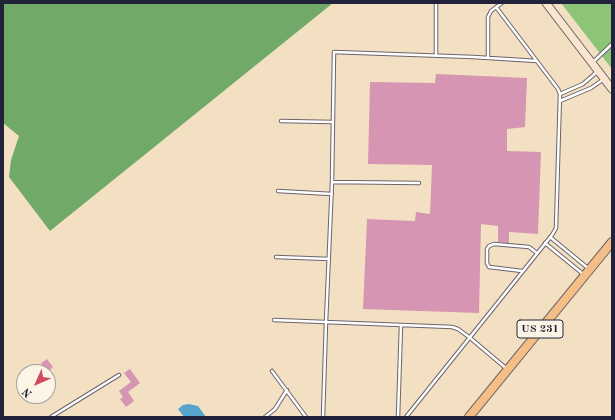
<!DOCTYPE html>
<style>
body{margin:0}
#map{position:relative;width:615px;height:420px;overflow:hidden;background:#f3e0c3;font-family:"Old Standard TT",serif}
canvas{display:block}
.frame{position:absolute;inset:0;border:4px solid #22223b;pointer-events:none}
.north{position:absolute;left:16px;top:364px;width:40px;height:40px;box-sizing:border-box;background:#fcf5e5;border:1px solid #a5a1a1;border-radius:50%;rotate:225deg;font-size:11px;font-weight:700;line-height:16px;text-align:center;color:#22223b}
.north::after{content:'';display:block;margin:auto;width:14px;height:18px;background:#d1495b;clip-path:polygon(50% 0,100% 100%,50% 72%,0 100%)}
</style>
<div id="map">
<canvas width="615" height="420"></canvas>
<div class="frame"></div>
<div class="north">N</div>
</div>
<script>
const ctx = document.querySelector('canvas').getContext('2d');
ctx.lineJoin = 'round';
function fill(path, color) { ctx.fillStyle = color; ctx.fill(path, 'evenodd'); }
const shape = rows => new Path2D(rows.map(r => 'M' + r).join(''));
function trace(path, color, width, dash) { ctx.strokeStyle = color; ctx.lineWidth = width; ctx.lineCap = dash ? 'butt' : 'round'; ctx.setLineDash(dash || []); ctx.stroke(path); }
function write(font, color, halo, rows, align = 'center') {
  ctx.font = font + ' "Old Standard TT",serif'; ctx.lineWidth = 3.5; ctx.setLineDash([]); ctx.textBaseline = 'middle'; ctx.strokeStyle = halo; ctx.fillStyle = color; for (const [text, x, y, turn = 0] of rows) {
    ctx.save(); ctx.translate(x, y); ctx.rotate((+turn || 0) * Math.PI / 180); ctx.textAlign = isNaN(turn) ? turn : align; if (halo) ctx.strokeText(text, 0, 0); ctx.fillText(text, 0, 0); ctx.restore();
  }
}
fill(shape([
 [561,3,612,3,612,69]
]), '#8cc578');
fill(shape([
 [3,3,333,3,50,231,9,177,11,160,19,136,3,123]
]), '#71aa68');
fill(shape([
 [189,404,198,406,206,417,184,417,178,409,183,405]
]), '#56a3ce');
fill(shape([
 [436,74,527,78,525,127,507,129,507,151,541,152,538,234,509,232,509,243,498,242,498,226,481,224,479,313,363,309,367,219,415,221,416,212,430,214,432,165,368,164,370,82,435,83],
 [47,359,53,367,49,371,53,377,49,380,55,388,48,394,48,371,47,372,41,363],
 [130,369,140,383,128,392,134,401,126,407,120,399,123,397,119,391,131,382,124,373]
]), '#d695b2');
const lane = shape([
 [436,3,436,56],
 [488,58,488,17,491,11,502,3],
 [592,63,612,44],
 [560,94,583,84,598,71],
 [560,101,591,88,604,79],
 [281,121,333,122],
 [332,182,419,183],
 [278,191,332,194],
 [550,237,589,269],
 [545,243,583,274],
 [276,257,329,259],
 [522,271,489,267,487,263,487,249,489,246,494,244,529,247,537,253],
 [274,320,452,327,458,329,469,337,507,369],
 [272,371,306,417],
 [51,417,119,375],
 [265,417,275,409,287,390],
 [323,417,326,322,332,182,334,52,473,57,537,61],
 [398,417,401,325],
 [406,417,552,235,556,228,560,94,558,89,496,7]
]);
const secondary = shape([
 [546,3,612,89]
]);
const primary = shape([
 [469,417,612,242]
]);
trace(lane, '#6b646b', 4.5);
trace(secondary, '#6b646b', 9);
trace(primary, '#6b646b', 10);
trace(lane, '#fff', 2.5);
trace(secondary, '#fbe5cf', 7);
trace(primary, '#f6be87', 8);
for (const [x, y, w] of [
 [540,329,46]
]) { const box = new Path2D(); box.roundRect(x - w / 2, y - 9, w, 18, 3); ctx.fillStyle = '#fcf5e5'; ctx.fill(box); trace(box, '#22223b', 1); }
write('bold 11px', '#22223b', null, [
 ["US 231",540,329]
]);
</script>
